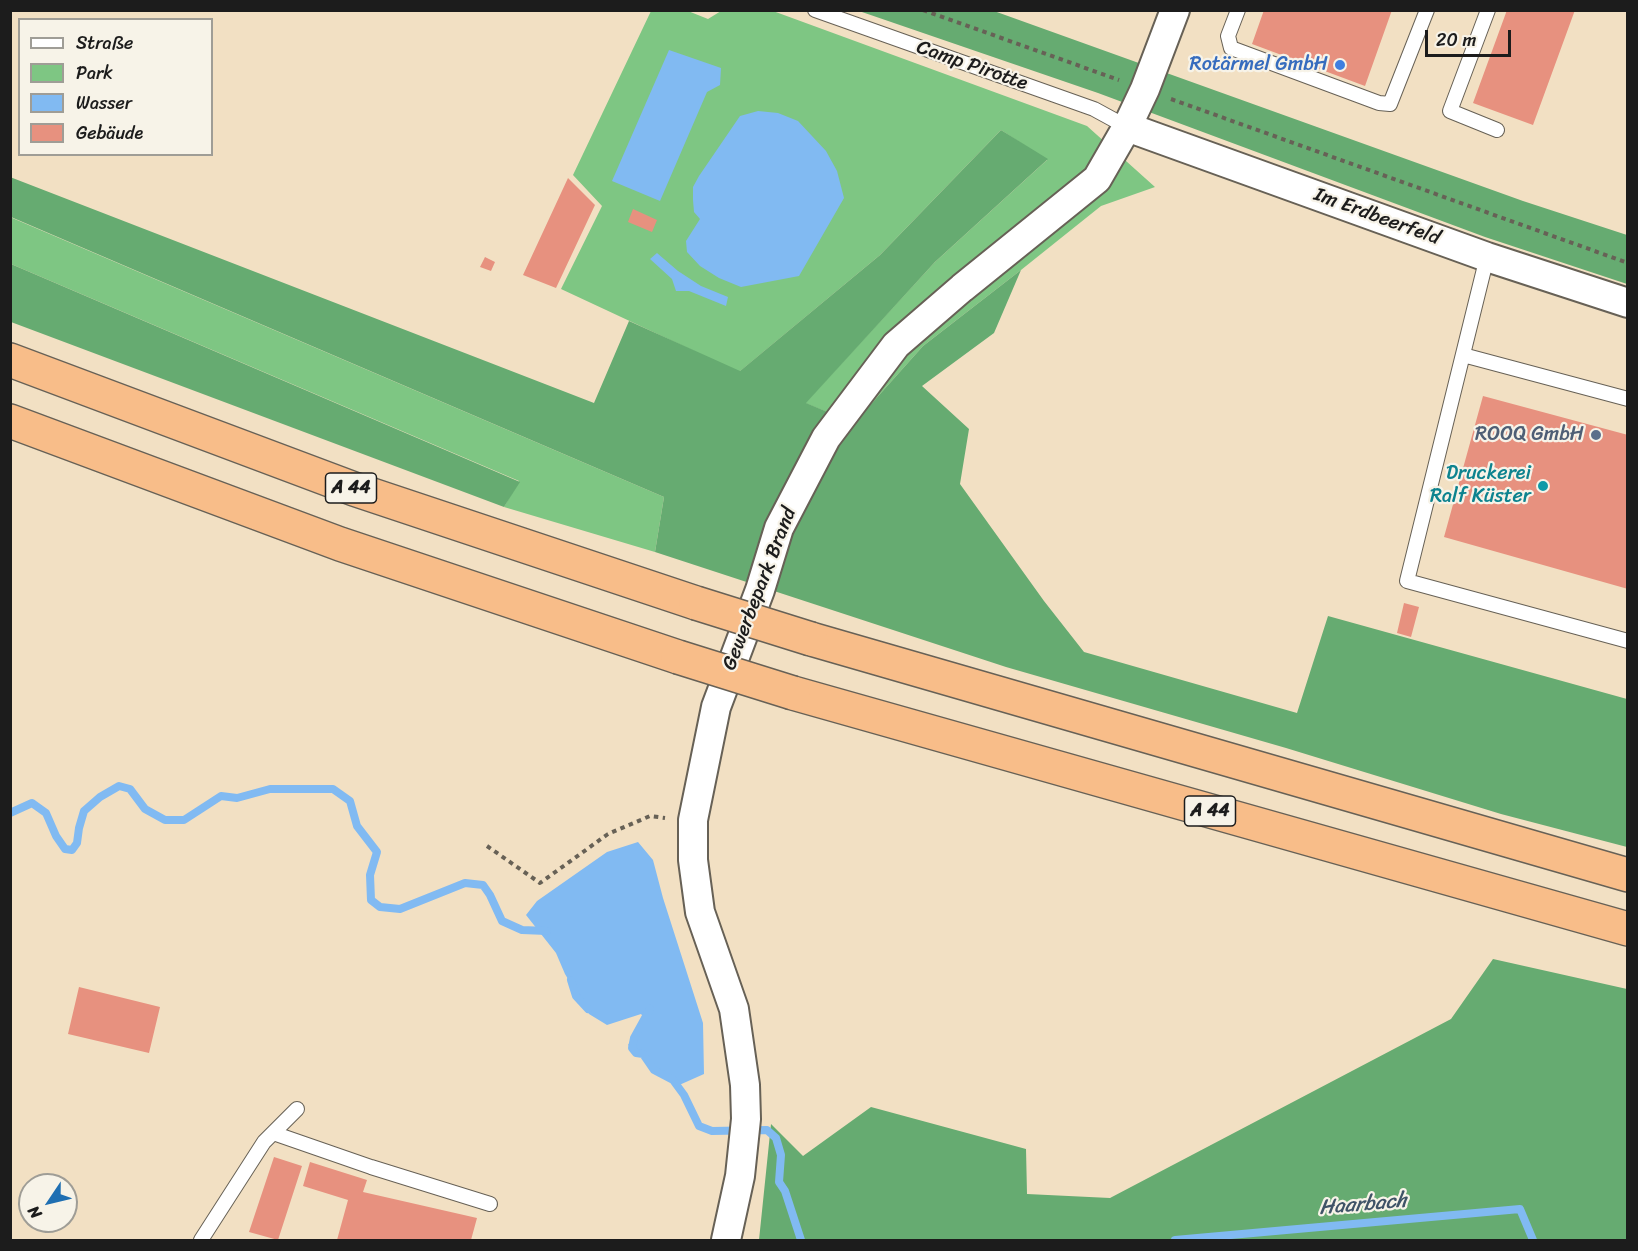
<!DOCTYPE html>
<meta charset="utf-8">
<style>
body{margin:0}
#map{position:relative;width:1638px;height:1251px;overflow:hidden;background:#f2e0c3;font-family:Sriracha,sans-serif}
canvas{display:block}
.frame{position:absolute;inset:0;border:12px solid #1c1c1c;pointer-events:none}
.legend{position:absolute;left:18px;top:18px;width:195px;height:138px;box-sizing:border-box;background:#f7f3e8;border:2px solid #9f9d96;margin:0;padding:8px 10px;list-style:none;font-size:18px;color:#1c1c1c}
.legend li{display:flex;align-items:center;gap:12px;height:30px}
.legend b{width:30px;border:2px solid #9f9d96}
.north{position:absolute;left:18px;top:1173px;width:60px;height:60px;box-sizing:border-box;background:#f7f3e8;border:2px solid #9f9d96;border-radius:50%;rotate:235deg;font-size:16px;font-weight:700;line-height:24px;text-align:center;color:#1c1c1c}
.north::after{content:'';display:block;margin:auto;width:21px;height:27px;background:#1f6fb2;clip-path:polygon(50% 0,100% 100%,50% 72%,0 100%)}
.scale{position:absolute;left:1425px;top:30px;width:86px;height:27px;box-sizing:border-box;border:3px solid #1c1c1c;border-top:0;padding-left:8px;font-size:18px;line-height:21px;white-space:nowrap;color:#1c1c1c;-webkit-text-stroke:4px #f7f3e8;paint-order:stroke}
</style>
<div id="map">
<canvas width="1638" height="1251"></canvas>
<div class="frame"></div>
<ul class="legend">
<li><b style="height:8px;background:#fff"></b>Straße</li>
<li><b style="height:16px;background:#7ec683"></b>Park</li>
<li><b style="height:16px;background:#81baf2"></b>Wasser</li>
<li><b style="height:16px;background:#e7917f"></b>Gebäude</li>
</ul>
<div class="north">N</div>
<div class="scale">20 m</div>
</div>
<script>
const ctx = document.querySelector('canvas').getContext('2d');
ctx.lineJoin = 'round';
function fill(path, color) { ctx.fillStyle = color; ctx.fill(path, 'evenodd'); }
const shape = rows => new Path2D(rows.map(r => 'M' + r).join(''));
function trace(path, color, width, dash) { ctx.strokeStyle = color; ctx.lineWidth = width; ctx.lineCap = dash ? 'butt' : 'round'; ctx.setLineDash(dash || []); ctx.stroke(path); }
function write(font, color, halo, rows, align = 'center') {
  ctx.font = font + ' Sriracha,sans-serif'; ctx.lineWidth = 4.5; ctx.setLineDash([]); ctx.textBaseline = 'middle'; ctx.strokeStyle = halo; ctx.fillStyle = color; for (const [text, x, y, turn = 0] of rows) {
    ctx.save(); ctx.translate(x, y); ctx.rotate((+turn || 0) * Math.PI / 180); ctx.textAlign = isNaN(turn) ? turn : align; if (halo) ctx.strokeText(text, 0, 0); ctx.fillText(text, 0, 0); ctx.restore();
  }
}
fill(shape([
 [651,11,688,11,708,19,721,11,773,11,1087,126,1155,187,1101,206,1021,270,923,346,854,423,805,403,935,262,1047,160,1001,130,880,255,739,372,561,289,602,206,573,175],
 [10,217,664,497,655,552,504,507,519,481,11,264]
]), '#7ec683');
fill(shape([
 [859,11,994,11,1523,201,1627,235,1627,284,1485,237,1098,93],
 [1001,130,1048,159,935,262,806,403,854,423,923,346,1021,270,994,333,922,386,969,429,960,484,1044,601,1084,652,1297,713,1328,616,1627,699,1627,847,1501,814,1286,748,1006,667,655,552,664,497,11,217,10,177,594,403,629,321,740,371,880,255],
 [10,264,11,264,520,482,504,507,11,322],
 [1493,959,1627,989,1627,1240,759,1240,771,1124,803,1156,871,1107,1026,1149,1027,1194,1110,1198,1451,1019]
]), '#66ab71');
fill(shape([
 [669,50,721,68,720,85,707,92,660,201,612,181],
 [758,111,778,113,798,121,826,151,837,171,844,198,799,276,741,287,719,278,700,266,687,252,686,241,700,219,694,212,693,200,693,187,699,176,740,116],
 [657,253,678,271,701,286,728,297,726,306,689,291,676,291,672,279,650,259],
 [638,842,653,860,663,898,703,1023,704,1074,677,1086,628,1045,646,1020,641,1014,607,1025,589,1014,565,974,556,953,526,915,537,901,607,852]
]), '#81baf2');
trace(shape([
 [10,813,32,803,46,813,56,836,65,849,72,850,77,843,79,828,84,811,100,797,119,786,130,789,145,809,165,820,184,820,221,796,237,798,270,789,333,789,350,801,357,826,377,852,370,875,371,900,380,907,400,909,465,883,483,885,490,895,502,921,522,930,547,931],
 [571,980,576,996,588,1009],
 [650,1009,634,1038,632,1048,636,1053,643,1054,654,1070,673,1080,684,1095,699,1126,712,1131,767,1130,776,1138,781,1155,779,1182,785,1191,801,1240],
 [1175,1240,1520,1209,1533,1240]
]), '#81baf2', 8);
fill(shape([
 [1264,10,1392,10,1365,86,1252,44],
 [1507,10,1575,10,1533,125,1473,103],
 [568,178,595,205,556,288,523,275],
 [633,209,657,220,652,232,628,222],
 [485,257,495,262,491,271,480,267],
 [1483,396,1628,435,1628,589,1444,537],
 [1404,603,1419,607,1411,637,1397,633],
 [79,987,160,1007,149,1053,68,1034],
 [274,1157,302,1166,278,1240,249,1232],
 [310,1162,367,1180,363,1192,477,1218,471,1240,337,1240,348,1200,303,1186]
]), '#e7917f');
const lane = shape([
 [815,10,1094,109,1127,127],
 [1238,10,1228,36,1231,48,1379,103,1390,104,1427,10],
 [1488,10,1450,111,1497,130],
 [1487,257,1407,581,1628,641],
 [1463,355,1628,399],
 [273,1133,371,1167,490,1204],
 [201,1240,264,1142,297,1109]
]);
const street = shape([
 [1127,127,1487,257,1628,303],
 [726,1240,740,1176,746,1119,745,1085,734,1009,700,912,693,860,693,820,716,707,760,590,779,528,826,438,896,345,962,288,1097,179,1127,127,1145,89,1175,10]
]);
const highway = shape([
 [10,360,354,489,696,603],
 [10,421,340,544,678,657],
 [811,639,1628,875],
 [793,693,1628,929]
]);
trace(lane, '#676156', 16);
trace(street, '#676156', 32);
trace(highway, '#676156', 36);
trace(shape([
 [923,10,1119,80],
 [1171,99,1628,263],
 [487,846,540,883,608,834,650,816,665,818]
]), '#676156', 4, [4.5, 4.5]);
trace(lane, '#fff', 14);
trace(street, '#fff', 28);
trace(highway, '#f8bd89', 33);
const highwayBridge = shape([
 [696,603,811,639],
 [678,657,793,693]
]);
trace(highwayBridge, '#676156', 36, []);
trace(highwayBridge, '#f8bd89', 33);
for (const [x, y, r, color] of [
 [1340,65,6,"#3f7fe0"],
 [1596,435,6,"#5c6f8a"],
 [1543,486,6,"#0f9aa8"]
]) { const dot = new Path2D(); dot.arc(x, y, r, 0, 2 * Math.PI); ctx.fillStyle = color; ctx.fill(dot); trace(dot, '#f7f3e8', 2); }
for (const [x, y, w] of [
 [351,488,51],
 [1210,811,51]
]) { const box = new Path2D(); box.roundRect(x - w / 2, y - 15, w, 30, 4.5); ctx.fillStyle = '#f7f3e8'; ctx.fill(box); trace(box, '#1c1c1c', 1.5); }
write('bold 18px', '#1c1c1c', null, [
 ["A 44",351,488],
 ["A 44",1210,811]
]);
write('20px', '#366cbe', '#f7f3e8', [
 ["Rotärmel GmbH",1328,65]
], 'right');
write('20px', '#1c1c1c', '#f7f3e8', [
 ["Camp Pirotte",972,66,19],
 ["Im Erdbeerfeld",1377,217,20],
 ["Gewerbepark Brand",760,589,-69]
]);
write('20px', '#4e5e75', '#f7f3e8', [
 ["ROOQ GmbH",1584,435]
], 'right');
write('20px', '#0d838f', '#f7f3e8', [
 ["Druckerei",1531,474],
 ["Ralf Küster",1531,497]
], 'right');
write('italic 21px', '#3f5367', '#f7f3e8', [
 ["Haarbach",1363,1205,-5]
]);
</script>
